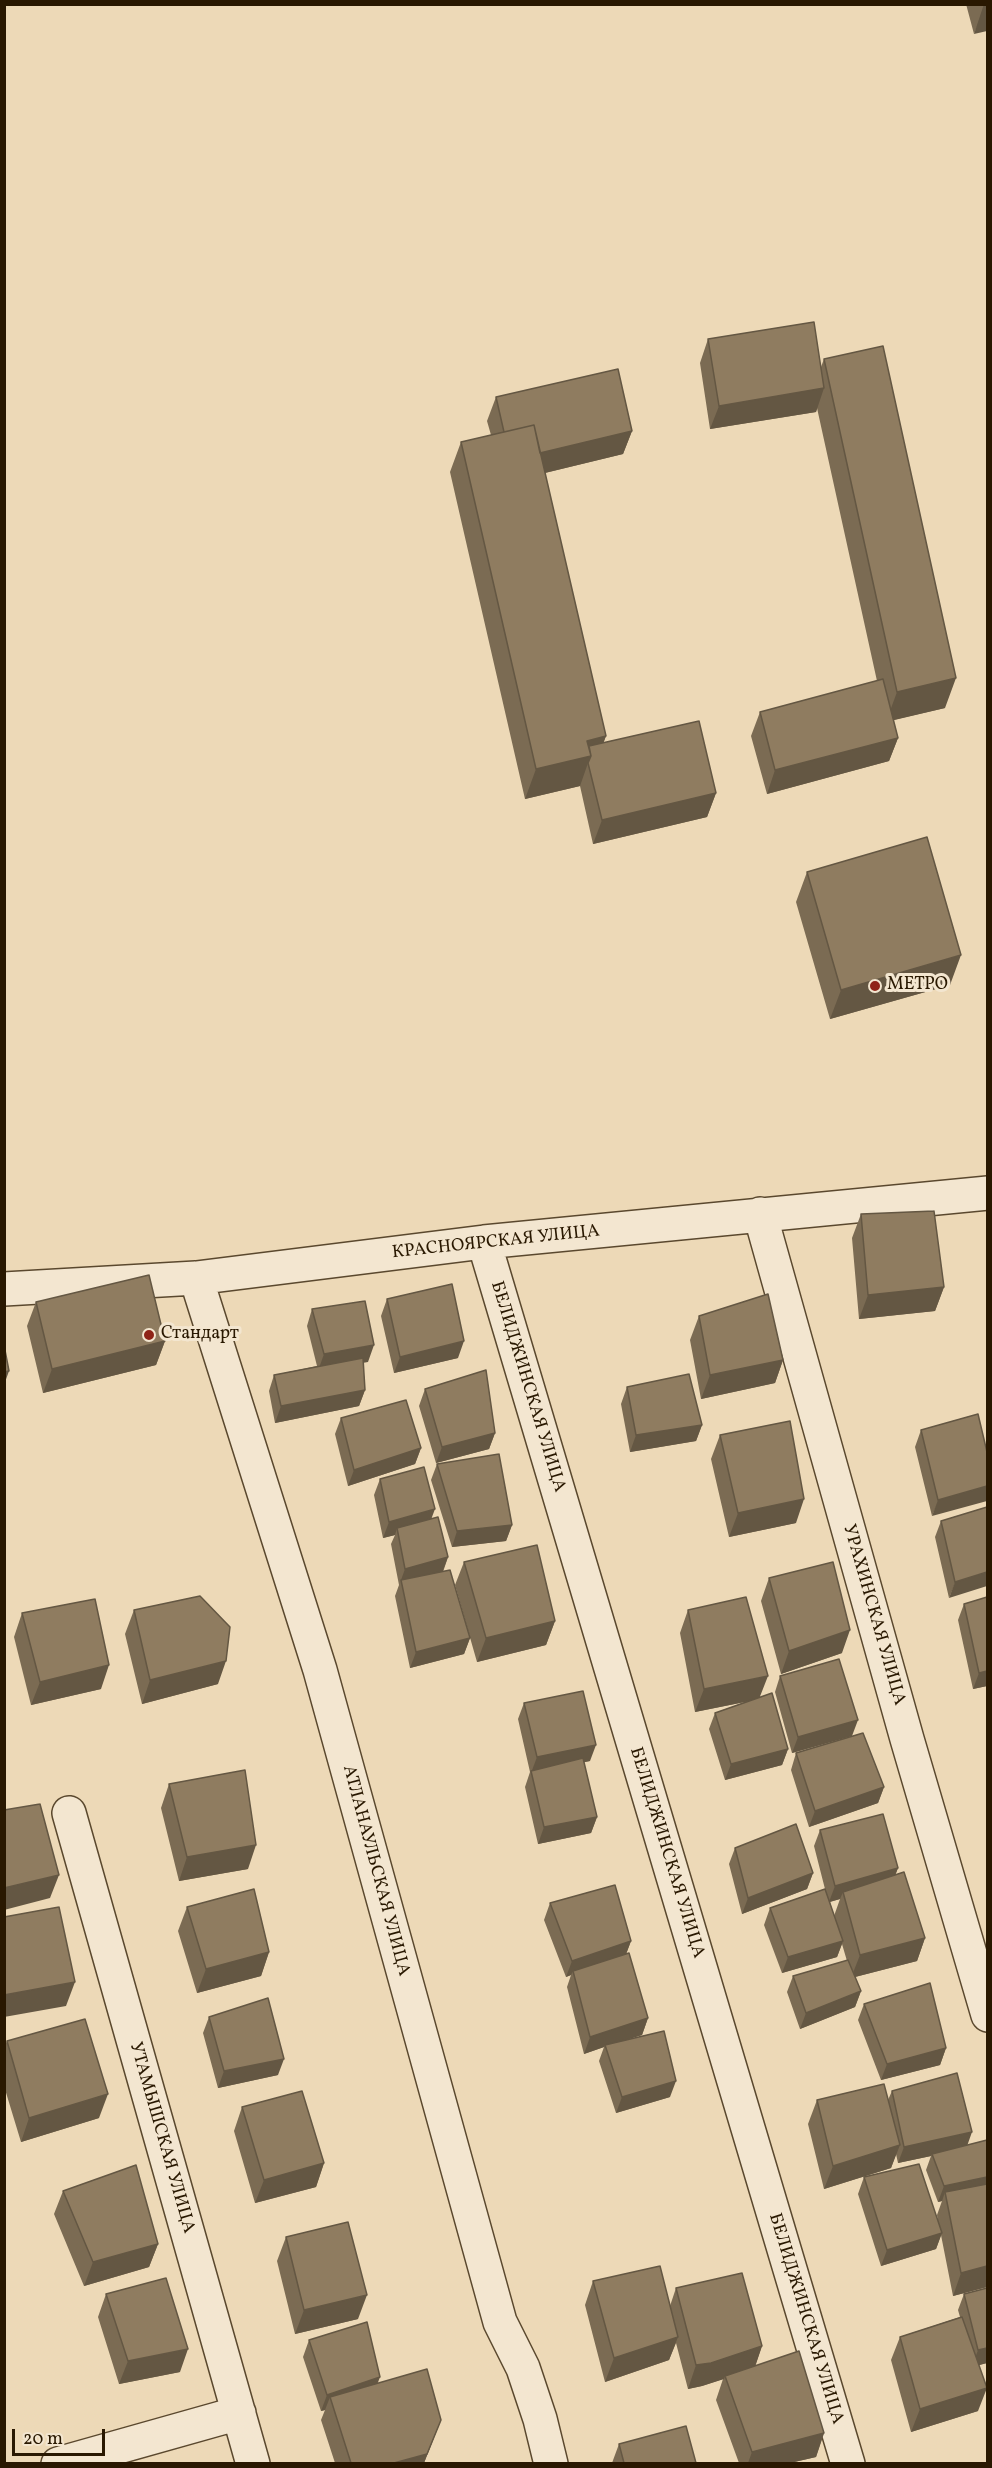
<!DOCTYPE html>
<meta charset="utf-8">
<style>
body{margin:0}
#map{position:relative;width:992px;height:2468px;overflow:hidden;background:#edd9b7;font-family:Vollkorn,serif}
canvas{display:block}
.frame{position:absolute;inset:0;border:6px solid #291801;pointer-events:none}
.scale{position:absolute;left:12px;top:2429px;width:93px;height:27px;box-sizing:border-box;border:3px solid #291801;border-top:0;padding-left:8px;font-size:18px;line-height:21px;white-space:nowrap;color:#291801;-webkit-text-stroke:4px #f3e6d0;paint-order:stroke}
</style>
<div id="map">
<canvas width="992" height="2468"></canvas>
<div class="frame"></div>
<div class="scale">20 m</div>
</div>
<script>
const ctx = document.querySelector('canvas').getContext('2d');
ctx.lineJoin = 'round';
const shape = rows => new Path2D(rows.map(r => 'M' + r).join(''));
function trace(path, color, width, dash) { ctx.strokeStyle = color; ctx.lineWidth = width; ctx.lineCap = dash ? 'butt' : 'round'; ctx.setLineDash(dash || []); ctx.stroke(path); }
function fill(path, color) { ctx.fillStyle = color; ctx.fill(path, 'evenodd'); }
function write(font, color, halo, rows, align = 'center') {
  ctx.font = font + ' Vollkorn,serif'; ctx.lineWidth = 6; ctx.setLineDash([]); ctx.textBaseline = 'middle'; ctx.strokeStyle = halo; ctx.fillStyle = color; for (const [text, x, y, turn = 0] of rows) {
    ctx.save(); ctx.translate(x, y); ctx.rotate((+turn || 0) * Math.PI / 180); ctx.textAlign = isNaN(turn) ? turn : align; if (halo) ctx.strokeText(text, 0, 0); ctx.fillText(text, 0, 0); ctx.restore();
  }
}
const street = shape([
 [760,1214,907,1739,988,2015],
 [484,1242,848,2464],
 [196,1278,320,1670,500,2322,523,2368,540,2419,551,2464],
 [4,1289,196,1278,484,1242,988,1193],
 [69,1813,253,2464],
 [58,2464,239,2413]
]);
trace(street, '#5a482e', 36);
trace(street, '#f3e6d0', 33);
fill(shape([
 [966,4,987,4,974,34],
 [708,339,821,367,824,359,945,708,893,720,898,738,889,761,767,794,751,736,760,712,877,681,817,408,816,412,710,429,700,363],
 [496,397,632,431,623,454,545,473,606,736,603,743,716,793,707,817,593,844,580,786,525,799,450,472,461,442,491,435,487,421],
 [807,872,950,985,830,1019,796,902],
 [861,1214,944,1287,935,1311,859,1319,852,1238],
 [387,1299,458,1358,394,1373,381,1316],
 [36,1302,165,1341,156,1365,43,1393,27,1326],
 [312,1309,368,1362,363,1362,365,1390,359,1406,275,1423,269,1391,274,1375,317,1366,307,1326],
 [699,1316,783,1360,775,1383,701,1399,690,1340],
 [627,1387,702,1425,696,1441,630,1452,621,1404],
 [425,1389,495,1433,489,1449,436,1463,419,1406],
 [978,1414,932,1516,915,1447,921,1430],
 [341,1418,421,1448,415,1464,348,1486,335,1434],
 [720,1435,796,1523,729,1537,711,1459],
 [437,1464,512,1525,506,1541,452,1547,431,1480],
 [380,1479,432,1518,448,1557,443,1572,470,1638,464,1654,410,1668,395,1596,399,1585,391,1544,395,1535,383,1538,374,1495],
 [987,1507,949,1598,935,1537,941,1521],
 [464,1562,555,1621,546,1645,477,1662,455,1585],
 [769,1578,842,1653,781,1674,761,1601],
 [964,1604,987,1686,973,1689,958,1620],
 [134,1610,218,1684,142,1704,125,1634],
 [688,1610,760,1697,788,1749,782,1765,725,1780,709,1729,715,1713,745,1702,695,1712,680,1633],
 [22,1613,101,1689,31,1705,14,1637],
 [780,1676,852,1736,792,1753,775,1692],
 [524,1703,590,1761,584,1762,597,1817,591,1833,538,1844,525,1787,530,1772,518,1719],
 [796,1753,884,1787,878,1803,809,1827,791,1770],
 [169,1784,248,1869,179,1881,161,1808],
 [820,1830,898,1868,895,1875,925,1938,917,1961,855,1977,861,1991,855,2007,800,2029,787,1992,793,1976,847,1961,842,1944,837,1957,782,1973,764,1925,770,1908,825,1889,814,1846],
 [840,1899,834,1916,830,1902],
 [735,1848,813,1873,807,1889,742,1914,729,1864],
 [550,1903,631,1941,626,1954,648,2018,642,2035,628,2039,670,2097,616,2113,599,2061,604,2047,584,2054,567,1987,571,1975,566,1977,544,1920],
 [187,1907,269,1952,261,1976,197,1993,178,1931],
 [864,2004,946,2048,940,2065,881,2080,858,2020],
 [209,2017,278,2075,218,2088,203,2033],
 [7,2041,99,2118,21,2142,4,2086,4,2047],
 [892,2091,967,2145,987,2287,953,2296,941,2235,936,2249,881,2266,858,2194,864,2177,938,2221,937,2215,942,2201,938,2202,926,2170,931,2156,898,2163,896,2154,891,2168,824,2189,808,2124,817,2100,888,2100],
 [242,2107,324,2163,316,2187,255,2203,234,2131],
 [63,2191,158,2244,149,2267,84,2286,54,2214],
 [286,2237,358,2319,295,2334,277,2261],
 [593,2281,670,2306,676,2288,762,2346,755,2366,824,2433,816,2457,790,2463,739,2463,716,2400,723,2379,702,2386,688,2389,676,2343,669,2360,605,2382,585,2305],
 [987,2288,987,2363,979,2365,978,2411,911,2432,891,2360,900,2337,960,2317,958,2310,964,2294],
 [106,2294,180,2372,119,2384,98,2317],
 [309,2340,378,2383,441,2420,424,2463,335,2463,321,2420,325,2410,321,2411,303,2357],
 [619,2444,696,2463,612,2463]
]), '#7b6b53');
fill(shape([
 [984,4,987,4,987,31,974,34],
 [824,388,816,412,710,429,719,406],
 [632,431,623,454,528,477,537,453],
 [956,678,945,708,886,722,897,692],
 [606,736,595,766,588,763,580,786,525,799,536,769,587,741],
 [898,738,889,761,767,794,775,770],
 [716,793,707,817,593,844,602,820],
 [961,955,950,985,830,1019,841,990],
 [944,1287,935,1311,859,1319,868,1295],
 [165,1341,156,1365,43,1393,52,1369],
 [464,1341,458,1358,394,1373,400,1357],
 [374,1345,368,1362,318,1371,324,1354],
 [783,1360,775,1383,701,1399,710,1375],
 [9,1371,4,1385,4,1372],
 [365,1390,359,1406,275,1423,281,1406],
 [702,1425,696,1441,630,1452,636,1435],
 [495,1433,489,1449,436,1463,442,1447],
 [421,1448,415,1464,348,1486,354,1470],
 [987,1486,987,1501,932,1516,938,1500],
 [804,1499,796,1523,729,1537,738,1513],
 [435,1509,429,1525,397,1528,395,1535,383,1538,389,1522],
 [512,1525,506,1541,452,1547,457,1531],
 [448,1557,442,1573,401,1580,405,1569],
 [987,1572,987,1586,949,1598,955,1582],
 [555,1621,546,1645,477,1662,486,1638],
 [850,1630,842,1653,781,1674,789,1651],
 [470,1638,464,1654,410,1668,416,1652],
 [226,1661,218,1684,142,1704,150,1680],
 [109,1665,101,1689,31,1705,40,1682],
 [987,1671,987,1686,973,1689,979,1673],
 [768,1676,759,1699,695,1712,704,1689],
 [858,1720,852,1736,792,1753,798,1737],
 [596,1745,590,1761,531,1773,537,1757],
 [788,1749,782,1765,725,1780,731,1764],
 [884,1787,878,1803,809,1827,815,1811],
 [597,1817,591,1833,538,1844,544,1827],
 [256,1845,248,1869,179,1881,187,1857],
 [898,1868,892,1884,843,1892,840,1899,829,1902,835,1886],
 [813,1873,807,1889,742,1914,748,1898],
 [59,1875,50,1898,4,1910,4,1888],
 [925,1938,917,1961,851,1978,860,1955],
 [631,1941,625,1957,573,1971,571,1975,566,1977,572,1961],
 [843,1941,837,1957,782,1973,788,1957],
 [269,1952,261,1976,197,1993,206,1969],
 [75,1982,66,2006,4,2017,4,1995],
 [861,1991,855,2007,800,2029,806,2013],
 [648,2018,642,2035,605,2047,605,2045,604,2047,584,2054,590,2037],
 [946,2048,940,2065,881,2080,887,2064],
 [284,2059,278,2075,218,2088,224,2071],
 [676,2081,670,2097,616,2113,622,2097],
 [108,2094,99,2118,21,2142,29,2118],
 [972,2132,966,2149,932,2154,931,2156,898,2163,904,2147],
 [900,2145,891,2168,824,2189,833,2166],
 [324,2163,316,2187,255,2203,264,2180],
 [987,2177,987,2192,945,2192,942,2201,938,2202,944,2186],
 [942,2233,936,2249,881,2266,887,2250],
 [158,2244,149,2267,84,2286,93,2262],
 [987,2266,987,2287,953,2296,961,2273],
 [367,2295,358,2319,295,2334,304,2310],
 [678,2337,669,2360,605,2382,614,2358],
 [762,2346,754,2370,725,2376,724,2379,702,2386,688,2389,696,2365],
 [987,2348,987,2363,972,2367,978,2350],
 [188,2349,180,2372,119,2384,128,2361],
 [380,2377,374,2393,330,2397,325,2410,321,2411,327,2395],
 [987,2388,978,2411,911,2432,920,2409],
 [441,2420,424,2463,394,2463],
 [824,2433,816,2457,790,2463,748,2463,752,2452]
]), '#645743');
const building = shape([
 [814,322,824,388,719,406,708,339,814,322],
 [883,346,956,678,897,692,824,359,883,346],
 [618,369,632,431,540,453,534,425,504,432,496,397,618,369],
 [534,425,606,736,587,741,591,756,536,769,461,442,534,425],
 [883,679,898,738,775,770,760,712,883,679],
 [699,721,716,793,602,820,588,763,591,756,589,746,699,721],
 [927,837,961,955,841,990,807,872,927,837],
 [934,1211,944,1287,868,1295,861,1214,934,1211],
 [149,1275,165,1341,52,1369,36,1302,149,1275],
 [452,1284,464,1341,400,1357,387,1299,452,1284],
 [768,1294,783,1360,710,1375,699,1316,768,1294],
 [365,1301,374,1345,324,1354,312,1309,365,1301],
 [4,1345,9,1371,4,1372,4,1345],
 [363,1358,365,1390,281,1406,274,1375,363,1358],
 [486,1370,495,1433,442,1447,425,1389,486,1370],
 [689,1374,702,1425,636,1435,627,1387,689,1374],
 [406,1400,421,1448,354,1470,341,1418,406,1400],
 [978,1414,987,1452,987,1486,938,1500,921,1430,978,1414],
 [790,1421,804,1499,738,1513,720,1435,790,1421],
 [499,1454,512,1525,457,1531,437,1464,499,1454],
 [424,1467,435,1509,389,1522,380,1479,424,1467],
 [987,1507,987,1572,955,1582,941,1521,987,1507],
 [438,1517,448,1557,405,1569,397,1528,438,1517],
 [537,1545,555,1621,486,1638,464,1562,537,1545],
 [833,1562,850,1630,789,1651,769,1578,833,1562],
 [450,1570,470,1638,416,1652,401,1580,450,1570],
 [200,1596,230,1627,226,1661,150,1680,134,1610,200,1596],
 [746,1597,768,1676,704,1689,688,1610,746,1597],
 [987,1597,987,1671,979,1673,964,1604,987,1597],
 [95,1599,109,1665,40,1682,22,1613,95,1599],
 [839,1659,858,1720,798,1737,780,1676,839,1659],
 [583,1691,596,1745,537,1757,524,1703,583,1691],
 [772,1693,788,1749,731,1764,715,1713,772,1693],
 [863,1733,884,1787,815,1811,796,1753,863,1733],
 [583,1758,597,1817,544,1827,531,1771,583,1758],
 [245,1770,256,1845,187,1857,169,1784,245,1770],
 [40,1804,59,1875,4,1888,4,1810,40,1804],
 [883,1814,898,1868,835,1886,820,1830,883,1814],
 [796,1824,813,1873,748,1898,735,1848,796,1824],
 [904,1872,925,1938,860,1955,843,1892,904,1872],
 [615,1885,631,1941,572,1961,550,1903,615,1885],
 [254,1889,269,1952,206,1969,187,1907,254,1889],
 [825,1889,843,1941,788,1957,770,1908,825,1889],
 [59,1907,75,1982,4,1995,4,1917,59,1907],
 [629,1953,648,2018,590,2037,573,1971,629,1953],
 [848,1960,861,1991,806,2013,793,1976,848,1960],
 [930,1983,946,2048,887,2064,864,2004,930,1983],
 [268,1998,284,2059,224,2071,209,2017,268,1998],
 [85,2019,108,2094,29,2118,7,2041,85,2019],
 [664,2031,676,2081,622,2097,605,2045,664,2031],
 [957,2073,972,2132,904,2147,892,2091,957,2073],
 [884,2084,900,2145,833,2166,817,2100,884,2084],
 [302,2091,324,2163,264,2180,242,2107,302,2091],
 [987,2140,987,2177,944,2186,932,2154,987,2140],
 [919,2164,942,2233,887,2250,864,2177,919,2164],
 [136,2165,158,2244,93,2262,63,2191,136,2165],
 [987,2184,987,2266,961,2273,945,2192,987,2184],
 [348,2222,367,2295,304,2310,286,2237,348,2222],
 [660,2266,678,2337,614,2358,593,2281,660,2266],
 [742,2273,762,2346,711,2363,696,2365,676,2288,742,2273],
 [166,2278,188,2349,128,2361,106,2294,166,2278],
 [987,2288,987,2348,978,2350,964,2294,987,2288],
 [962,2317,987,2388,920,2409,900,2337,962,2317],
 [367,2322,380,2377,327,2395,309,2340,367,2322],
 [799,2351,824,2433,752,2452,725,2376,799,2351],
 [427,2369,441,2420,427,2454,394,2463,351,2463,330,2397,427,2369],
 [686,2426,696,2463,624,2463,619,2444,686,2426]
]);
fill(building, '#8f7c60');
trace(building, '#645743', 1.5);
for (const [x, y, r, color] of [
 [875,986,6,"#8f2418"],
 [149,1335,6,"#8f2418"]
]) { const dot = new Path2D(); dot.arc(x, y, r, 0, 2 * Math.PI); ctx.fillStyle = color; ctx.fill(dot); trace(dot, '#f3e6d0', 2); }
write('18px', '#291801', '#f3e6d0', [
 ["МЕТРО",887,986],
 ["Стандарт",161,1335]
], 'left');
write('18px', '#291801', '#f3e6d0', [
 ["КРАСНОЯРСКАЯ УЛИЦА",496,1243,-6],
 ["БЕЛИДЖИНСКАЯ УЛИЦА",527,1387,73],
 ["УРАХИНСКАЯ УЛИЦА",873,1615,74],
 ["БЕЛИДЖИНСКАЯ УЛИЦА",666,1853,73],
 ["АТЛАНАУЛЬСКАЯ УЛИЦА",375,1871,75],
 ["УТАМЫШСКАЯ УЛИЦА",161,2138,74],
 ["БЕЛИДЖИНСКАЯ УЛИЦА",805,2319,73]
]);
</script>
